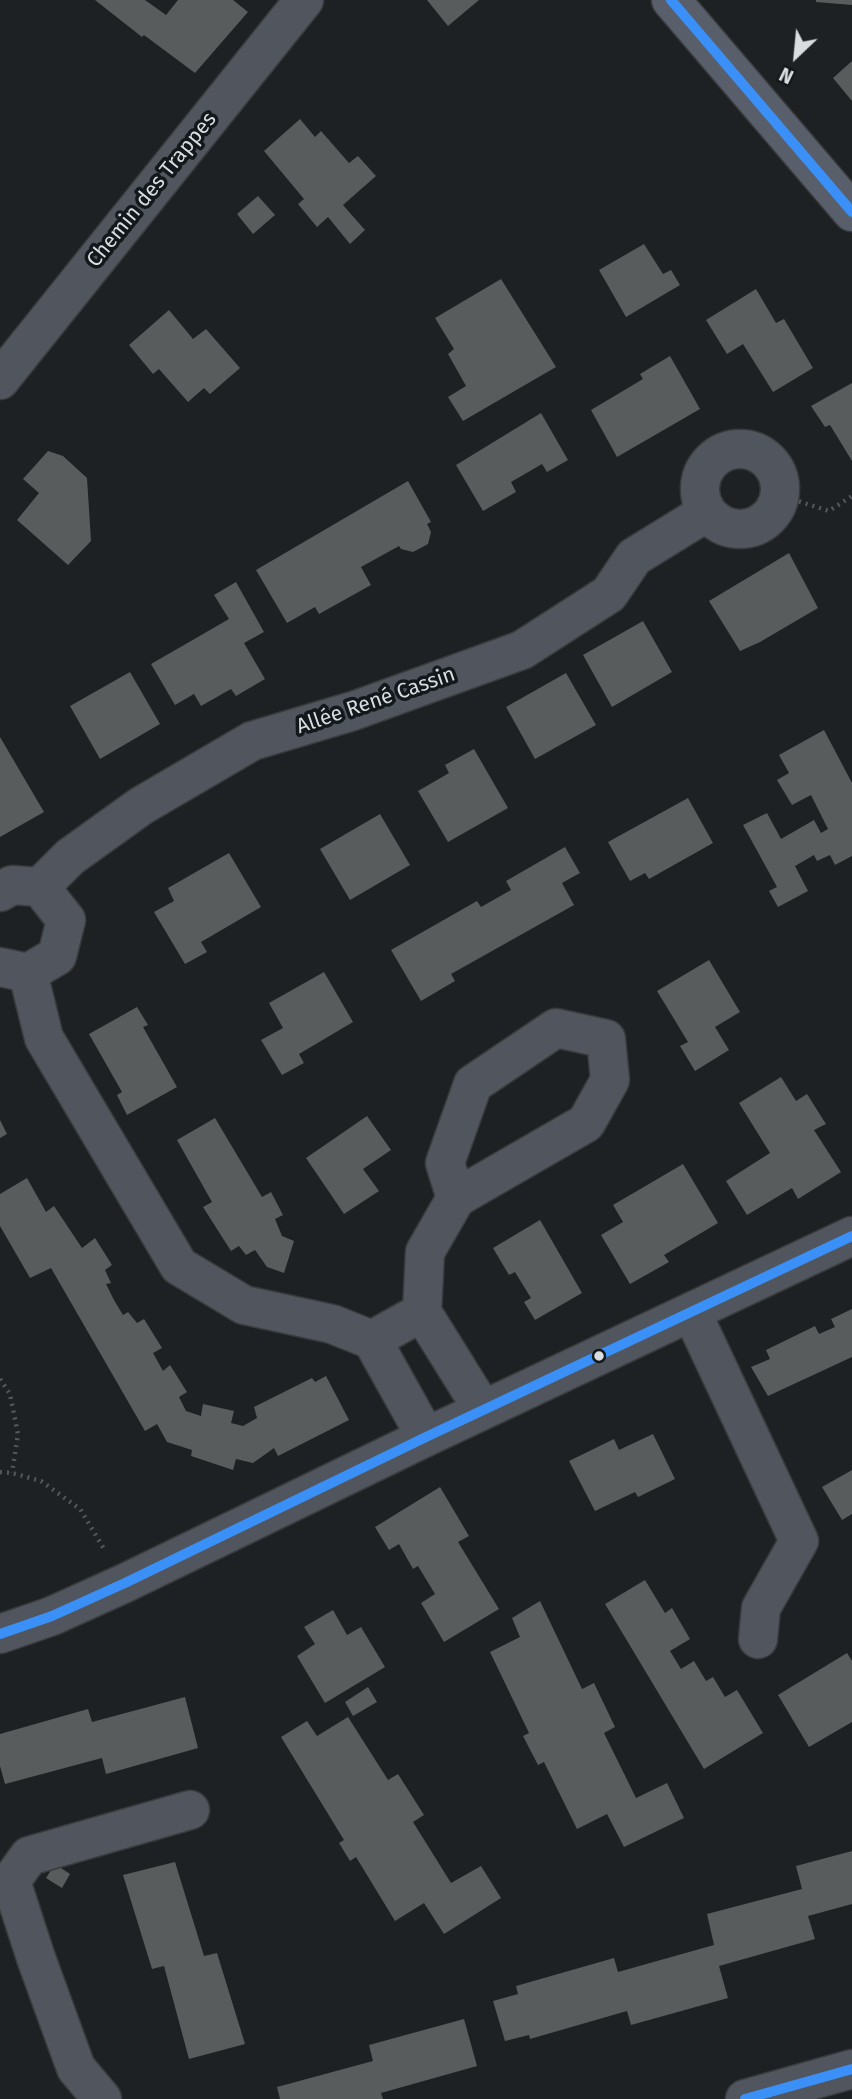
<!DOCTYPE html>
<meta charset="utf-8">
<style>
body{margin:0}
#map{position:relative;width:852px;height:2099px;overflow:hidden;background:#1e2123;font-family:"Fira Sans",sans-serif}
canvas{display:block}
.north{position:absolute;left:761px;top:21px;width:70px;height:70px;-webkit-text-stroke:5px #12181c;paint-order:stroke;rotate:206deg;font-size:19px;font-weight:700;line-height:28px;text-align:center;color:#d9dde0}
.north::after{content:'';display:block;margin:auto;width:24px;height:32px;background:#d9dde0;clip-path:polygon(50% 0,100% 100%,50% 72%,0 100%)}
</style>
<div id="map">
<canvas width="852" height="2099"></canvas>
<div class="north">N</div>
</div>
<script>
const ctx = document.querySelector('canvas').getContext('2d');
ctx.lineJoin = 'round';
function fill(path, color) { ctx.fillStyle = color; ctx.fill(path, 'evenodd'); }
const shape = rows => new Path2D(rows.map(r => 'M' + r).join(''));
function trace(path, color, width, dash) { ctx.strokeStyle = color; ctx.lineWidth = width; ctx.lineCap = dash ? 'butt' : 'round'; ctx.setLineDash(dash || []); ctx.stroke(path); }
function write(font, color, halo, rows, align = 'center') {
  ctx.font = font + ' "Fira Sans",sans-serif'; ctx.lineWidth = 7; ctx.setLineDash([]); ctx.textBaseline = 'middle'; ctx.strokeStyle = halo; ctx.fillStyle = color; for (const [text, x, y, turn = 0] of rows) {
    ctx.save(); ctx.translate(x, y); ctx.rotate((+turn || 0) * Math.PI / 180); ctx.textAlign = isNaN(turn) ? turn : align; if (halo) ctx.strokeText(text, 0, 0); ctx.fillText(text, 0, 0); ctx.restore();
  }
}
fill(shape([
 [95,0,145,0,166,15,178,0,233,0,248,12,195,73,144,35,142,37],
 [427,0,479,0,448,26],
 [816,0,852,0,852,5,816,2],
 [852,61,852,101,833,78],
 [300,119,315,137,321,131,349,163,358,156,376,176,343,205,365,230,350,244,328,217,317,227,298,204,304,199,264,151],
 [258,196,275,215,253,234,237,214],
 [644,244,663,274,671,270,680,285,626,317,599,270],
 [501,279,556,367,463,421,448,397,466,386,448,354,454,349,435,318],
 [756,289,776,323,784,319,813,368,773,392,743,344,727,354,706,320],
 [169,310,193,339,206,329,240,368,210,394,204,388,188,402,159,369,153,374,129,345],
 [670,356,700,409,617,457,591,410,643,379,640,374],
 [852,383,852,461,830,425,825,427,811,406],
 [541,413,568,460,547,472,542,464,511,482,516,492,483,511,456,465],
 [48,451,63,456,87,478,91,541,68,565,17,520,39,493,23,479],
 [408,481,431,522,427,524,431,532,428,544,413,552,401,549,399,546,361,567,371,585,319,614,315,607,287,623,256,570],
 [789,553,818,608,760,642,740,651,709,601],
 [236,582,264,632,244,643,265,679,236,696,231,689,201,706,194,694,175,705,151,664,229,619,214,595],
 [643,621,672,672,612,707,583,655],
 [130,672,160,724,100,759,70,706],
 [566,673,596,725,535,759,506,707],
 [824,730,852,783,852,856,835,865,830,855,817,861,814,855,795,866,808,891,778,907,769,891,777,887,743,825,767,813,781,839,814,820,821,833,828,829,811,795,792,805,777,780,789,773,779,755],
 [0,737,44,812,0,837],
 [474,749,508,808,448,842,418,791,449,773,445,765],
 [688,798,713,843,649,879,645,873,630,881,608,842],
 [380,814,410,865,350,900,320,849],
 [565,847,580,873,562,883,574,905,451,974,455,981,421,1001,391,950,477,901,481,907,511,890,506,881],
 [229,853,261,907,201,942,207,952,185,964,154,912,174,901,168,888],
 [709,960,740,1012,715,1027,729,1050,695,1071,680,1046,688,1042,657,991],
 [324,972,353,1022,299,1054,304,1063,282,1075,261,1040,283,1028,269,1003],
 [137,1007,148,1025,143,1027,177,1087,127,1115,117,1095,122,1092,89,1034],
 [781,1077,796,1101,807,1094,826,1124,814,1130,841,1172,798,1199,792,1188,747,1215,726,1181,770,1153,739,1103],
 [367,1116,391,1150,363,1169,379,1191,344,1214,306,1158],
 [215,1118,262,1197,271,1192,283,1215,275,1219,282,1236,294,1241,284,1273,267,1267,255,1250,246,1255,239,1246,231,1251,203,1207,212,1202,177,1140],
 [0,1120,7,1134,0,1138],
 [683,1164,718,1223,664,1255,669,1262,630,1284,601,1235,623,1222,613,1205],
 [27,1178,46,1212,54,1206,82,1248,95,1238,112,1265,105,1270,111,1283,106,1284,114,1300,123,1315,128,1312,137,1323,144,1319,162,1348,153,1353,163,1371,170,1365,187,1392,179,1397,186,1411,201,1416,203,1404,234,1411,231,1423,243,1426,257,1418,254,1407,312,1378,315,1382,326,1376,349,1420,278,1456,274,1448,253,1463,236,1459,233,1470,191,1456,192,1450,167,1442,157,1424,145,1431,51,1268,30,1278,0,1226,0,1194],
 [540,1220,582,1293,535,1320,524,1302,531,1298,515,1272,509,1275,493,1248],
 [852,1309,852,1357,768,1396,751,1367,770,1359,766,1350,815,1326,819,1334,835,1327,831,1319],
 [653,1434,675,1479,638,1497,635,1492,595,1511,569,1461,614,1439,619,1450],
 [852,1470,852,1514,842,1520,822,1487],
 [440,1487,469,1536,458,1542,499,1609,444,1642,421,1603,435,1594,418,1566,413,1569,399,1544,389,1550,375,1527],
 [645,1580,665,1613,672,1608,690,1639,670,1651,681,1669,694,1661,706,1681,713,1677,725,1697,737,1690,763,1733,704,1769,605,1604],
 [540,1601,582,1689,594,1683,615,1727,604,1733,636,1798,667,1783,684,1818,624,1847,607,1814,577,1829,544,1762,538,1765,523,1736,529,1733,490,1652,520,1637,512,1618],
 [333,1610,347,1635,361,1627,385,1667,325,1703,297,1656,315,1644,304,1627],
 [847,1653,852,1661,852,1722,809,1747,778,1695],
 [368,1687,377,1702,353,1716,345,1702],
 [185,1697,198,1748,106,1774,102,1758,5,1784,0,1766,0,1734,88,1709,92,1722],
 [348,1717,388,1780,398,1774,424,1815,413,1822,451,1883,481,1866,501,1898,444,1934,424,1903,395,1921,356,1857,350,1861,339,1843,344,1840,281,1737,307,1721,317,1736],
 [852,1851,852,1904,808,1916,815,1939,719,1966,728,1998,631,2025,627,2011,530,2039,529,2035,505,2041,493,2001,518,1994,516,1986,614,1958,618,1972,714,1945,707,1914,802,1889,796,1866],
 [175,1862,204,1956,217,1953,245,2044,189,2059,164,1966,152,1969,123,1875],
 [55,1864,70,1874,62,1888,46,1878],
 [464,2019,477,2066,381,2093,383,2099,280,2099,277,2087,373,2061,369,2045]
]), '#585c5d');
const minor = shape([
 [0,380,304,0],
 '700 489a40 40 0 1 1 80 0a40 40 0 1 1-80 0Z',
 [40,887,70,857,141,806,252,741,353,711,522,650,609,594,634,557,707,512],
 [0,892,12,885,40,887,66,920,57,956,28,973,0,967],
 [28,973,44,1038,179,1266,244,1305,332,1324,372,1340],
 [422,1312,425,1252,456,1198,586,1123,610,1080,606,1039,556,1028,473,1084,445,1163,456,1198],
 [692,1313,799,1541,761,1608,758,1639],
 [426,1437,372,1340,422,1312,483,1410],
 [0,1634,52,1616,125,1583,426,1437,852,1236],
 [102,2099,76,2068,36,1958,11,1881,29,1856,190,1810],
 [745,2099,852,2069]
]);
const major = shape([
 [671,0,852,212]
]);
trace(minor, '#393b3d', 41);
trace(major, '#393b3d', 41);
trace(shape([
 [779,495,829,511,852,496],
 [0,1379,10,1394,18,1434,12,1473],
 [0,1472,12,1473,41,1481,80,1509,104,1549]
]), '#54575e', 4.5, [2, 5]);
trace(minor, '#50555e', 38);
trace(major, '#595e6b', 38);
trace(shape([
 [671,0,852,212],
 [0,1634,52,1616,125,1583,426,1437,852,1236],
 [745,2099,852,2069]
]), '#3a90f6', 10);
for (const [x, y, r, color] of [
 [599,1356,6,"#d9dde0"]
]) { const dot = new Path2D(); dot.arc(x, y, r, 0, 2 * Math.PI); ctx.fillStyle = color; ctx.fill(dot); trace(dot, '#12181c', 2.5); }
write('21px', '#d9dde0', '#12181c', [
 ["Chemin des Trappes",152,190,-51],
 ["Allée René Cassin",376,701,-19]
]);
</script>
